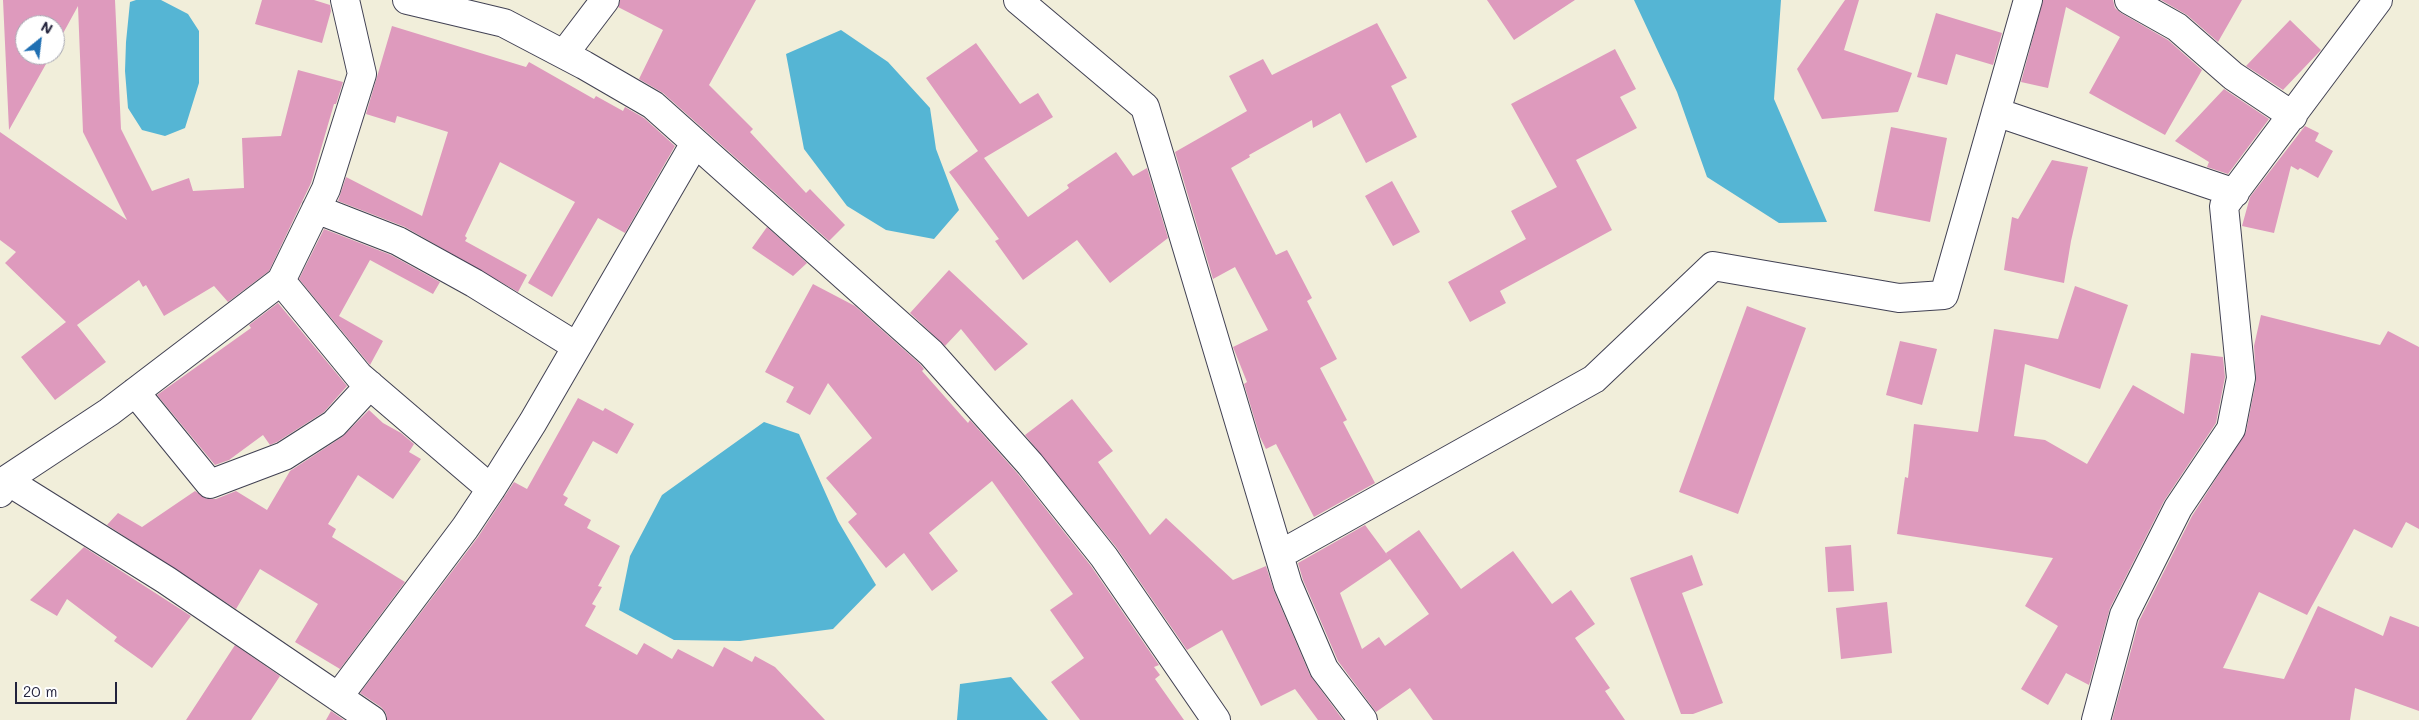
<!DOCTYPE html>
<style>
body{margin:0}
#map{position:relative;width:2419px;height:720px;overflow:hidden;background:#f1eeda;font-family:Mali,sans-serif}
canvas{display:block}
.north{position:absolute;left:15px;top:15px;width:50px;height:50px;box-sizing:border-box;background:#fff;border:1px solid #a7a7b1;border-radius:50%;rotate:29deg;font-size:14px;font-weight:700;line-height:20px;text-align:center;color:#22223b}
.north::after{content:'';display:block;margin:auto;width:18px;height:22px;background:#1f6fb2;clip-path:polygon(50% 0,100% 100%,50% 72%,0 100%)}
.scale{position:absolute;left:15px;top:682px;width:102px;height:22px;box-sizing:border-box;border:2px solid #22223b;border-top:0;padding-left:6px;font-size:15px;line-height:18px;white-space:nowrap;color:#22223b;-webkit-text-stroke:4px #fff;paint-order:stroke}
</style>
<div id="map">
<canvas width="2419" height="720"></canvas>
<div class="north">N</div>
<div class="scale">20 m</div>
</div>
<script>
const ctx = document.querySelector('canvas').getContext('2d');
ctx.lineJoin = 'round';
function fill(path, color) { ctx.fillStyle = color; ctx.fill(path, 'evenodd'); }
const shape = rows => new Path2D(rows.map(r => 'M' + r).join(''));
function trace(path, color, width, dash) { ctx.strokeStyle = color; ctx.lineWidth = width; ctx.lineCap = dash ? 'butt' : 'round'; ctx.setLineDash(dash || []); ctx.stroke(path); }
fill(shape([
 [136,0,161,0,188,14,199,31,199,83,185,128,165,136,142,130,128,108,125,71,126,42,130,2],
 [1634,0,1781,0,1774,99,1827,222,1779,223,1707,177,1677,92],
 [841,30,888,62,930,108,936,149,959,210,934,239,886,230,847,206,804,149,786,54],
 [764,422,799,434,838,521,876,585,833,629,740,641,674,640,619,610,630,556,662,495],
 [1011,677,1048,720,957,720,960,684]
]), '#55b5d4');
fill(shape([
 [3,0,115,0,121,129,152,191,189,178,193,191,244,188,242,138,281,136,298,70,343,82,336,104,334,104,311,183,269,271,228,302,214,286,164,316,146,285,143,287,139,280,77,325,106,362,55,400,21,357,66,322,5,263,16,252,0,240,0,132,127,220,83,132,78,6,55,48,55,25,25,25,25,55,51,55,9,130],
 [262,0,314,0,330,5,331,11,322,43,255,24],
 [620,0,756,0,709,85,753,129,750,132,806,193,810,189,845,225,829,241,663,93,639,79,663,30,618,7],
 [1487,0,1575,0,1514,40],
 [1845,0,1859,0,1844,50,1912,73,1898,112,1822,119,1797,69],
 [2043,0,2113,0,2115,8,2121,13,2168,40,2202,70,2165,135,2089,93,2120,37,2066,7,2048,88,2021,82],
 [2161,0,2242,0,2218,42,2187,15],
 [1936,13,2002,33,1993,65,1956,54,1947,85,1917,77],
 [2290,20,2321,50,2283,90,2246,66],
 [1377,23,1407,78,1391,86,1417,137,1366,163,1340,113,1313,128,1312,120,1249,155,1250,157,1231,168,1276,255,1287,250,1312,298,1307,301,1337,359,1320,368,1347,420,1343,422,1375,483,1314,517,1276,444,1266,449,1260,437,1244,384,1247,382,1233,347,1268,330,1235,267,1213,279,1175,152,1247,111,1229,76,1263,59,1272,75],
 [392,26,526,67,529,62,594,99,596,96,623,111,625,107,644,118,675,146,625,233,598,218,552,297,528,283,575,202,500,162,465,236,467,238,465,241,527,275,518,292,405,227,338,201,346,177,422,216,448,132,397,116,395,123,366,114],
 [976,43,1020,104,1038,93,1053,117,984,158,1028,217,1069,188,1067,185,1116,152,1133,176,1147,168,1168,238,1110,283,1077,240,1023,280,995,241,999,239,949,172,978,151,926,78],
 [1615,49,1636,89,1620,97,1637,128,1576,160,1612,230,1500,291,1506,303,1470,322,1448,282,1526,239,1511,211,1557,187,1511,104],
 [2224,89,2269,119,2228,174,2207,167,2209,162,2175,141],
 [2305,126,2319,133,2315,141,2333,151,2318,178,2300,168,2298,170,2291,166,2274,233,2242,226,2250,197],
 [1891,127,1947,138,1930,222,1874,211],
 [2052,160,2088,167,2071,241,2064,283,2004,270,2012,217,2018,219],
 [1392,181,1420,232,1393,246,1365,196],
 [767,227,807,263,793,276,752,248],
 [324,229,391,255,440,282,433,294,370,260,339,316,383,341,370,365,299,279],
 [949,270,1028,344,995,371,961,329,945,346,910,313],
 [813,284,855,306,920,364,924,369,922,371,968,423,970,420,1018,474,1091,566,1159,665,1154,667,1160,675,1155,679,1184,720,1080,720,1051,682,1084,658,1050,610,1073,594,992,481,929,533,958,571,932,591,904,553,886,568,848,522,857,514,826,478,872,438,828,383,810,415,786,402,794,387,765,372],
 [2075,286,2128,305,2100,389,2025,364,2014,436,2045,440,2087,464,2133,385,2184,414,2191,353,2223,357,2225,377,2216,423,2164,501,2110,608,2089,685,2066,673,2048,705,2021,689,2058,626,2025,606,2053,558,1897,534,1905,477,1908,478,1914,424,1978,432,1994,329,2058,339],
 [278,303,347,386,324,412,277,442,270,445,263,435,229,460,215,465,157,395,251,328,249,325],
 [1747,306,1806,328,1738,514,1679,492],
 [2261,315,2380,345,2388,331,2419,347,2419,529,2406,522,2392,548,2354,529,2307,615,2259,592,2223,668,2284,679,2318,606,2383,636,2390,616,2419,627,2419,711,2355,688,2350,720,2112,720,2139,621,2192,516,2246,432,2256,381,2254,346],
 [1900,341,1937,349,1922,405,1886,395],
 [578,398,603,411,605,408,634,424,617,454,593,441,563,495,568,498,564,505,591,520,587,528,620,546,598,586,602,587,592,604,596,606,585,626,637,655,644,643,672,659,678,649,713,667,724,647,752,662,755,656,775,667,825,720,387,720,386,713,381,707,360,693,478,537,514,482,527,489],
 [1072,399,1113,451,1098,462,1150,535,1166,518,1233,580,1266,566,1274,591,1310,675,1343,720,1318,720,1295,689,1261,706,1222,630,1187,650,1116,547,1025,435],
 [369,410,383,423,401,433,414,444,409,452,421,459,393,499,358,475,328,524,336,529,332,537,405,582,340,669,295,642,318,604,260,569,236,609,107,525,118,513,142,527,195,491,207,499,216,499,236,491,267,510,290,471,342,437],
 [1365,525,1388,556,1386,553,1419,530,1461,589,1513,551,1552,604,1571,590,1595,624,1575,638,1610,688,1605,691,1625,720,1433,720,1410,688,1376,712,1338,661,1303,580,1298,563],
 [1390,559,1429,614,1385,646,1379,637,1362,649,1340,593],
 [1851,545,1854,591,1828,592,1825,547],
 [84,547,191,616,152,668,114,641,117,637,67,599,57,616,30,600],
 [1692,555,1703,585,1682,593,1723,703,1693,714,1681,714,1630,578],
 [1887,602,1892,653,1841,659,1836,608],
 [235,645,280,676,251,720,186,720],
 [331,711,344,720,326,720]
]), '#de9abd');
const minor = shape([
 [407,0,504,23,584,65,653,105,931,353,1030,464,1104,557,1216,720],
 [1018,0,1145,107,1288,585,1324,669,1363,720],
 [2129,0,2177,27,2233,76,2293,116],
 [564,54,605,0],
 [1996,112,2235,193],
 [316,209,398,241,474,283,576,346],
 [281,281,359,376,491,489],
 [135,392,210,484,284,456,334,424,370,385],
 [6,480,166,580,372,720],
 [0,493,6,480,109,412,281,281,326,189,362,74,345,0],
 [1279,555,1594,379,1713,266,1899,298,1944,295,2028,0],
 [338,697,465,528,491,489,533,422,695,143],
 [2096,720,2124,615,2178,508,2231,429,2241,378,2224,206,2378,0]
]);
trace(minor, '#414153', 30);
trace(minor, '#fff', 28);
</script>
